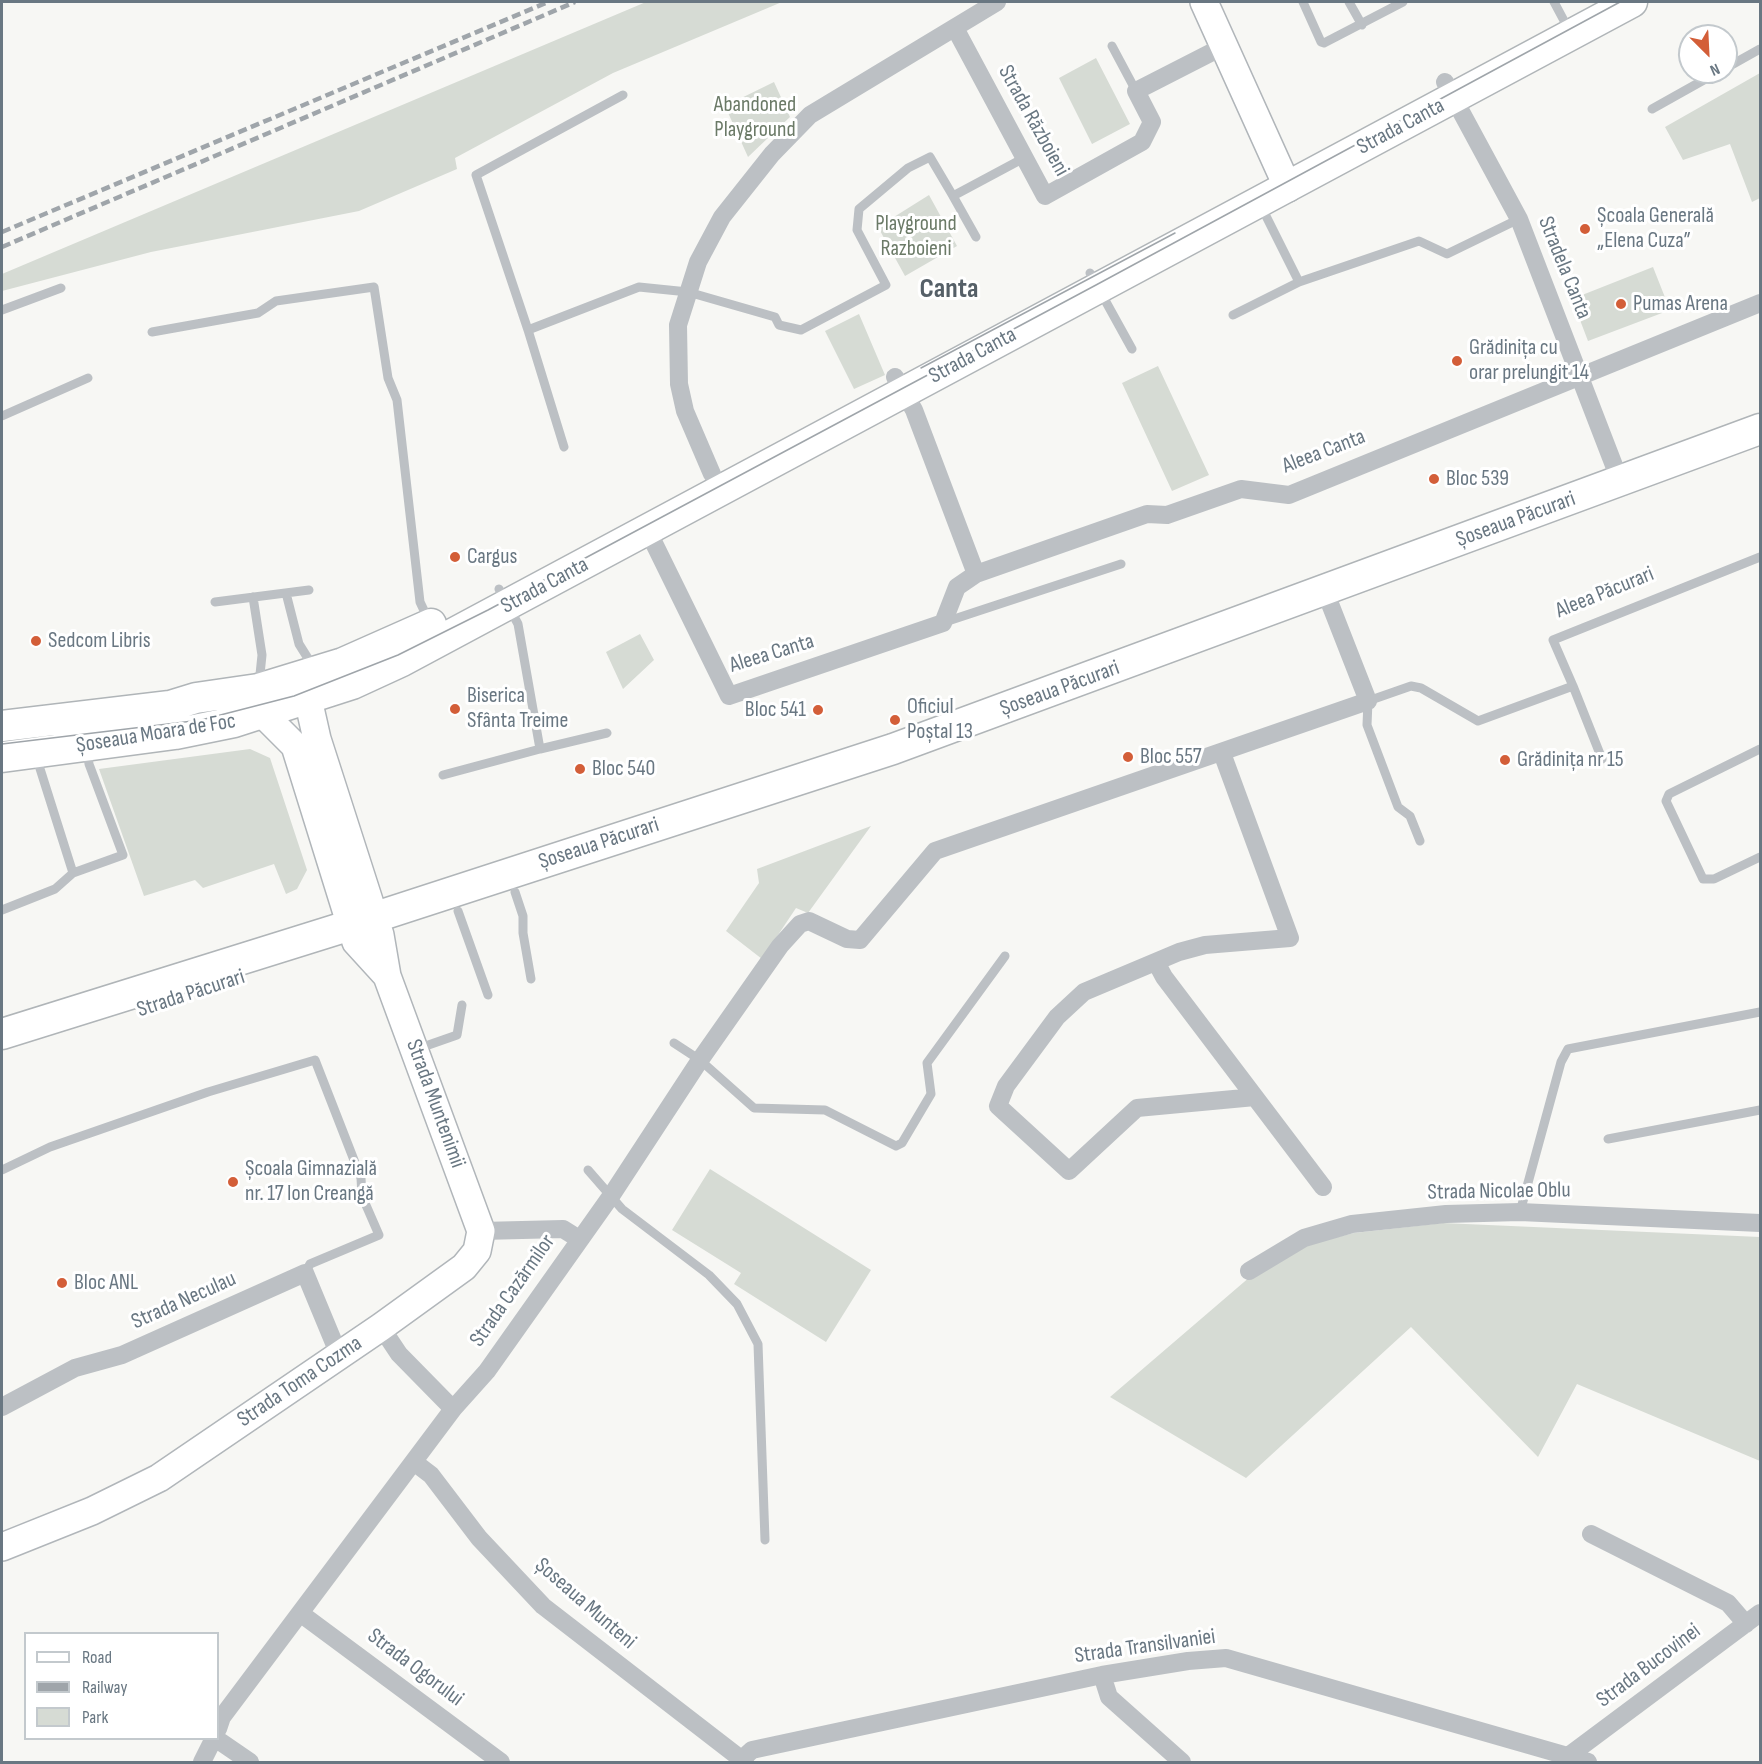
<!DOCTYPE html>
<meta charset="utf-8">
<style>
body{margin:0}
#map{position:relative;width:1762px;height:1764px;overflow:hidden;background:#f7f7f4;font-family:"Sofia Sans Condensed",sans-serif}
canvas{display:block}
.frame{position:absolute;inset:0;border:3px solid #697782;pointer-events:none}
.legend{position:absolute;left:24px;top:1632px;width:195px;height:108px;box-sizing:border-box;background:#fff;border:2px solid #c3c9cd;margin:0;padding:8px 10px;list-style:none;font-size:18px;color:#697782}
.legend li{display:flex;align-items:center;gap:12px;height:30px}
.legend b{width:30px;border:2px solid #c3c9cd}
.north{position:absolute;left:1678px;top:24px;width:60px;height:60px;box-sizing:border-box;background:#fff;border:2px solid #c3c9cd;border-radius:50%;rotate:156deg;font-size:16px;font-weight:700;line-height:24px;text-align:center;color:#697782}
.north::after{content:'';display:block;margin:auto;width:21px;height:27px;background:#d35e38;clip-path:polygon(50% 0,100% 100%,50% 72%,0 100%)}
</style>
<div id="map">
<canvas width="1762" height="1764"></canvas>
<div class="frame"></div>
<ul class="legend">
<li><b style="height:8px;background:#fff"></b>Road</li>
<li><b style="height:8px;background:#9fa5aa"></b>Railway</li>
<li><b style="height:16px;background:#d6dbd4"></b>Park</li>
</ul>
<div class="north">N</div>
</div>
<script>
const ctx = document.querySelector('canvas').getContext('2d');
ctx.lineJoin = 'round';
function fill(path, color) { ctx.fillStyle = color; ctx.fill(path, 'evenodd'); }
const shape = rows => new Path2D(rows.map(r => 'M' + r).join(''));
function trace(path, color, width, dash) { ctx.strokeStyle = color; ctx.lineWidth = width; ctx.lineCap = dash ? 'butt' : 'round'; ctx.setLineDash(dash || []); ctx.stroke(path); }
function write(font, color, halo, rows, align = 'center') {
  ctx.font = font + ' "Sofia Sans Condensed",sans-serif'; ctx.lineWidth = 6; ctx.setLineDash([]); ctx.textBaseline = 'middle'; ctx.strokeStyle = halo; ctx.fillStyle = color; for (const [text, x, y, turn = 0] of rows) {
    ctx.save(); ctx.translate(x, y); ctx.rotate((+turn || 0) * Math.PI / 180); ctx.textAlign = isNaN(turn) ? turn : align; if (halo) ctx.strokeText(text, 0, 0); ctx.fillText(text, 0, 0); ctx.restore();
  }
}
fill(shape([
 [646,2,782,2,613,73,455,158,457,169,359,211,151,252,2,291,2,274],
 [1096,58,1130,124,1092,144,1059,78],
 [1760,73,1760,198,1752,202,1730,144,1683,160,1665,127],
 [774,82,790,117,748,157,725,106],
 [929,195,957,246,905,276,878,227],
 [1653,267,1670,310,1588,341,1572,299],
 [859,314,885,375,854,389,825,331],
 [1158,366,1209,475,1172,491,1122,383],
 [640,634,654,660,623,689,606,652],
 [250,749,270,758,307,870,297,889,286,894,274,864,203,888,195,880,144,896,99,769],
 [871,826,808,913,796,908,762,959,726,931,759,883,757,869],
 [710,1169,871,1270,826,1342,734,1284,741,1273,672,1230],
 [1443,1223,1760,1237,1760,1461,1577,1384,1538,1457,1411,1327,1246,1478,1110,1397,1251,1276,1300,1246,1354,1233]
]), '#d6dbd4');
const secondary = shape([
 [1204,2,1288,188],
 [264,715,295,746,356,942,387,976],
 [2,1547,92,1511,159,1478,381,1327,464,1267,477,1251,481,1231,387,976,380,935,317,739,308,699,287,696]
]);
const primary = shape([
 [2,726,170,706,196,698,258,689,343,663,431,624],
 [2,757,175,734,234,722,352,684,402,661,1632,2],
 [2,1034,351,925,893,749,1760,429]
]);
trace(secondary, '#b1b6ba', 30);
trace(primary, '#b0b5b8', 33);
trace(shape([
 [1303,2,1321,42,1324,43,1403,2],
 [1349,2,1362,25],
 [1554,2,1569,30],
 [1112,46,1136,91],
 [1726,68,1760,49],
 [623,95,476,175,528,330,639,287,688,292,775,317,779,325,801,330,886,285,857,230,859,209,908,168,930,157,953,196,1024,158],
 [1652,109,1718,72],
 [953,196,976,237],
 [1261,206,1299,282,1419,241,1447,254,1519,219],
 [1090,273,1132,349],
 [2,310,61,288],
 [1233,315,1299,282],
 [528,330,564,447],
 [152,332,258,313,276,301,374,287,388,378,397,400,420,602,429,621],
 [2,416,88,378],
 [286,593,299,644,314,668],
 [253,597,262,655,259,684],
 [215,602,309,590],
 [945,622,1121,564],
 [1573,686,1602,759],
 [540,749,607,733],
 [1760,749,1669,794,1666,801,1703,879,1714,879,1760,857],
 [443,775,540,749,518,624,499,589],
 [1420,841,1410,816,1398,807,1367,725,1368,701,1411,686,1421,688,1478,721,1573,686,1553,640,1760,557],
 [73,873,123,855,89,764,87,748],
 [515,892,523,916,523,933,531,979],
 [2,910,55,889,73,873,36,756],
 [458,911,488,995],
 [674,1043,700,1060,754,1108,825,1110,896,1146,902,1143,931,1094,927,1063,1005,956],
 [417,1049,457,1035,462,1005],
 [1608,1139,1760,1110],
 [2,1170,50,1147,208,1092,315,1060,361,1178,362,1196,379,1235,310,1264,305,1273],
 [588,1170,622,1209,709,1275,737,1304,758,1344,765,1540],
 [1520,1212,1561,1062,1568,1049,1760,1012]
]), '#bcc0c4', 9);
trace(shape([
 [955,28,1045,196,1142,142,1152,122,1136,91,1224,46],
 [1445,82,1519,219,1620,481],
 [895,377,914,410,976,574,1147,514,1167,515,1241,489,1289,495,1760,303],
 [712,474,685,411,679,384,678,325,698,262,722,217,772,154,810,115,997,2],
 [648,531,729,696,943,623,957,587,976,574],
 [1222,753,1290,938,1205,945,1179,952,1084,992,1057,1017,1006,1086,998,1106,1069,1171,1137,1108,1255,1097],
 [1156,962,1164,977,1323,1187],
 [481,1231,563,1229,579,1239],
 [1249,1271,1304,1238,1352,1224,1446,1214,1520,1212,1760,1223],
 [381,1327,399,1354,453,1409],
 [2,1407,75,1368,122,1355,305,1273,339,1355],
 [414,1462,431,1475,479,1538,543,1606,745,1762],
 [1591,1534,1728,1603,1746,1624],
 [300,1613,501,1762],
 [1102,1675,1109,1697,1182,1762],
 [218,1729,222,1717,453,1409,487,1371,611,1196,700,1060,780,946,800,924,809,921,847,939,860,940,935,851,1368,701,1325,591],
 [215,1738,250,1762],
 [742,1759,752,1750,1102,1675,1188,1661,1226,1658,1588,1762],
 [202,1762,214,1738],
 [1572,1762,1567,1757,1760,1613]
]), '#bcc0c4', 18);
trace(secondary, '#fff', 27);
trace(primary, '#fff', 30);
trace(shape([
 [921,368,1175,233],
 [2,744,201,720,294,696,398,655,488,610,1096,285,1620,2]
]), '#9fa5aa', 1.5);
trace(shape([
 [2,232,548,2],
 [2,247,575,2]
]), '#9fa5aa', 4.5, [9, 4.5]);
for (const [x, y, r, color] of [
 [1585,229,6,"#d35e38"],
 [1621,304,6,"#d35e38"],
 [1457,361,6,"#d35e38"],
 [1434,479,6,"#d35e38"],
 [455,557,6,"#d35e38"],
 [36,641,6,"#d35e38"],
 [455,709,6,"#d35e38"],
 [818,710,6,"#d35e38"],
 [895,720,6,"#d35e38"],
 [1128,757,6,"#d35e38"],
 [1505,760,6,"#d35e38"],
 [580,769,6,"#d35e38"],
 [233,1182,6,"#d35e38"],
 [62,1283,6,"#d35e38"]
]) { const dot = new Path2D(); dot.arc(x, y, r, 0, 2 * Math.PI); ctx.fillStyle = color; ctx.fill(dot); trace(dot, '#fff', 2); }
write('22px', '#6b7a67', '#fff', [
 ["Abandoned",755,105],
 ["Playground",755,130],
 ["Playground",916,224],
 ["Razboieni",916,249]
]);
write('22px', '#697782', '#fff', [
 ["Strada Războieni",1033,121,61],
 ["Strada Canta",1401,127,-28],
 ["Stradela Canta",1564,268,68],
 ["Strada Canta",973,356,-28],
 ["Aleea Canta",1324,452,-21],
 ["Șoseaua Păcurari",1516,520,-20],
 ["Strada Canta",545,586,-28],
 ["Aleea Păcurari",1605,593,-22],
 ["Aleea Canta",772,654,-17],
 ["Șoseaua Păcurari",1060,689,-20],
 ["Șoseaua Moara de Foc",156,734,-9],
 ["Șoseaua Păcurari",599,844,-18],
 ["Strada Păcurari",191,994,-18],
 ["Strada Muntenimii",435,1104,70],
 ["Strada Nicolae Oblu",1499,1192,-1],
 ["Strada Cazărmilor",513,1291,-55],
 ["Strada Neculau",184,1301,-24],
 ["Strada Toma Cozma",300,1382,-34],
 ["Șoseaua Munteni",585,1604,41],
 ["Strada Transilvaniei",1145,1647,-8],
 ["Strada Bucovinei",1649,1666,-37],
 ["Strada Ogorului",415,1668,37]
]);
write('22px', '#697782', '#fff', [
 ["Școala Generală",1597,216],
 ["„Elena Cuza”",1597,241],
 ["Pumas Arena",1633,304],
 ["Grădinița cu",1469,348],
 ["orar prelungit 14",1469,373],
 ["Bloc 539",1446,479],
 ["Cargus",467,557],
 ["Sedcom Libris",48,641],
 ["Biserica",467,696],
 ["Sfânta Treime",467,721],
 ["Oficiul",907,707],
 ["Poștal 13",907,732],
 ["Bloc 541",806,710,"right"],
 ["Bloc 557",1140,757],
 ["Grădinița nr 15",1517,760],
 ["Bloc 540",592,769],
 ["Școala Gimnazială",245,1169],
 ["nr. 17 Ion Creangă",245,1194],
 ["Bloc ANL",74,1283]
], 'left');
write('bold 28px', '#566068', '#fff', [
 ["Canta",949,290]
]);
</script>
